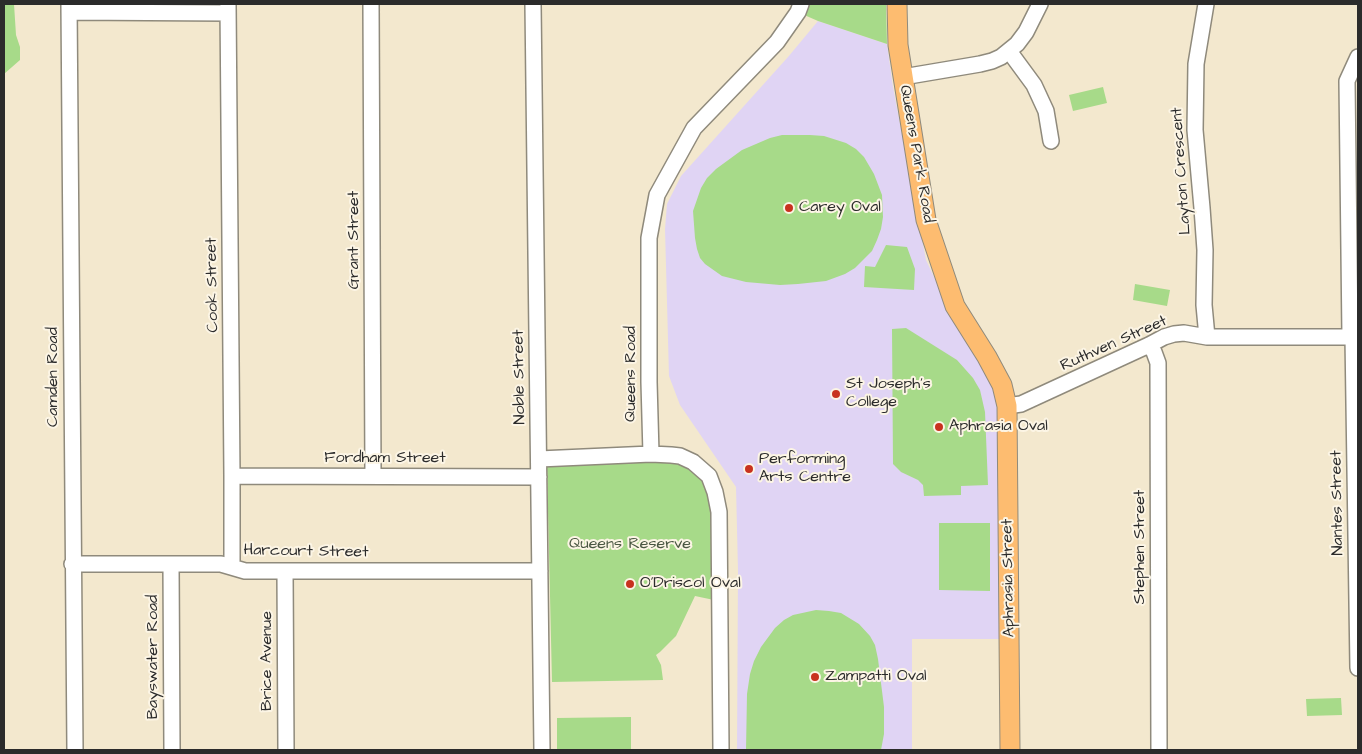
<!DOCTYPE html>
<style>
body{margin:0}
#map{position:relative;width:1362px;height:754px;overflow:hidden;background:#f3e8ce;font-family:"Architects Daughter",sans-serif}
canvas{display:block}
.frame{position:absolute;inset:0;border:5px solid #2b2b2b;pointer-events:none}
</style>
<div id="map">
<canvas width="1362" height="754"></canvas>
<div class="frame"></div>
</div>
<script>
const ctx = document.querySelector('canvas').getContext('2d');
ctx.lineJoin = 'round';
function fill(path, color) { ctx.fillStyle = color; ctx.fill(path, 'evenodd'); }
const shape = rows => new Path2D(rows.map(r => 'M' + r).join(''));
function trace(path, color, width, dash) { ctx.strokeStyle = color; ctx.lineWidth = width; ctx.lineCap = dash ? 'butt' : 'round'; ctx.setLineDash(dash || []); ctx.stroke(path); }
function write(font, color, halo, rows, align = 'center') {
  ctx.font = font + ' "Architects Daughter",sans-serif'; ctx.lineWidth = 4; ctx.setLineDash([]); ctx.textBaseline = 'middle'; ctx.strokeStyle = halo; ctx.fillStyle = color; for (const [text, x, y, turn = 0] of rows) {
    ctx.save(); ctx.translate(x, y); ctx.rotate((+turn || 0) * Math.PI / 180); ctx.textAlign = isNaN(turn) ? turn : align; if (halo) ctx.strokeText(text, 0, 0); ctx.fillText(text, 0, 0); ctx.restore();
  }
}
fill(shape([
 [818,21,887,44,893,87,926,260,952,315,994,384,1001,416,1002,639,912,639,912,750,737,750,738,571,736,487,680,405,669,376,665,229,667,204,681,176,788,57]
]), '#e0d4f4');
fill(shape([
 [4,4,14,4,16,35,20,47,20,60,4,74],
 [806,4,886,4,887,44,818,21,802,14],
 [1103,87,1107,103,1073,111,1069,95],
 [782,135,810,135,824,136,846,143,856,149,864,157,874,174,882,195,883,217,881,229,877,240,872,251,855,268,845,274,826,281,798,284,780,285,746,282,722,276,705,264,700,258,697,249,695,238,693,211,701,188,707,178,716,169,742,150,770,138],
 [886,245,907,247,915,269,914,290,864,287,865,266,875,267],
 [1135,284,1170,290,1167,306,1133,300],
 [906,328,957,360,973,378,980,390,985,412,988,485,961,486,961,495,924,496,923,485,918,480,901,472,893,464,892,329],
 [677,461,703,477,712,508,714,600,695,596,676,636,660,652,656,655,661,665,663,680,552,682,547,466],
 [939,523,990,523,990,591,939,590],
 [816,610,829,611,841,613,859,624,870,636,875,645,878,659,884,707,884,734,881,750,746,750,747,694,750,674,754,661,761,647,775,628,784,620,793,615],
 [1341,698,1342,715,1307,716,1306,699],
 [631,717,631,750,557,750,557,718]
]), '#a7da89');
const minor = shape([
 [69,4,75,750],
 [228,4,232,476,232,566],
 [371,4,373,476],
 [533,4,542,750],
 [1206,4,1196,64,1195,130,1202,208,1205,250,1204,305,1207,337],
 [69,12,228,13],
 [1009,51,1034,85,1046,111,1051,141],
 [903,77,980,64,992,61,1001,57,1017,44,1026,32,1040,4],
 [1350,337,1347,81,1358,57],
 [1353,337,1358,668],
 [1149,345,1154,352,1158,363,1159,750],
 [1007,406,1021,404,1034,398,1149,345,1164,337,1174,334,1184,333,1207,337,1358,337],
 [651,454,649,382,649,238,657,195,694,128,777,42,798,12,801,4],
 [539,459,651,454,671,455,680,456,693,462,709,476,715,492,719,512,721,750],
 [232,476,539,477],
 [72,564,221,564,245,571,540,571],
 [171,564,172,750],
 [285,571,286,750]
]);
const major = shape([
 [897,4,898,45,926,220,955,306,987,357,1002,385,1007,406,1010,750]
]);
trace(minor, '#8f8a7c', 18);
trace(major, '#8f8a7c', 21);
trace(minor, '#fff', 15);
trace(major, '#fdbc70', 19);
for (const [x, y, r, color] of [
 [789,208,5,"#c8321e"],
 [836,394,5,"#c8321e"],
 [939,427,5,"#c8321e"],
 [749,469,5,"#c8321e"],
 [630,584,5,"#c8321e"],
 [815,677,5,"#c8321e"]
]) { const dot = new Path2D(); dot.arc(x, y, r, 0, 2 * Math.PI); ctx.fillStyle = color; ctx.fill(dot); trace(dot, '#fcf5e5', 2); }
write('16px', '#2b2b2b', '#fcf5e5', [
 ["Queens Park Road",916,154,80],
 ["Layton Crescent",1182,171,-94],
 ["Grant Street",355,240,-90],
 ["Cook Street",213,285,-91],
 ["Ruthven Street",1114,344,-24],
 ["Queens Road",632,374,-90],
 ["Camden Road",54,377,-90],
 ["Noble Street",520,377,-91],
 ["Fordham Street",385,459],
 ["Nantes Street",1338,503,-91],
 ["Stephen Street",1141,547,-90],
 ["Harcourt Street",306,552,1],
 ["Aphrasia Street",1009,578,-91],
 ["Bayswater Road",154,657,-90],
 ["Brice Avenue",268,661,-90]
]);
write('16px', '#2b2b2b', '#fcf5e5', [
 ["Carey Oval",799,208],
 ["St Joseph's",846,385],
 ["College",846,403],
 ["Aphrasia Oval",949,427],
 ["Performing",759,460],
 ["Arts Centre",759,478],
 ["O'Driscol Oval",640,584],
 ["Zampatti Oval",825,677]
], 'left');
write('16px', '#4a5742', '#fcf5e5', [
 ["Queens Reserve",630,545]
]);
</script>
